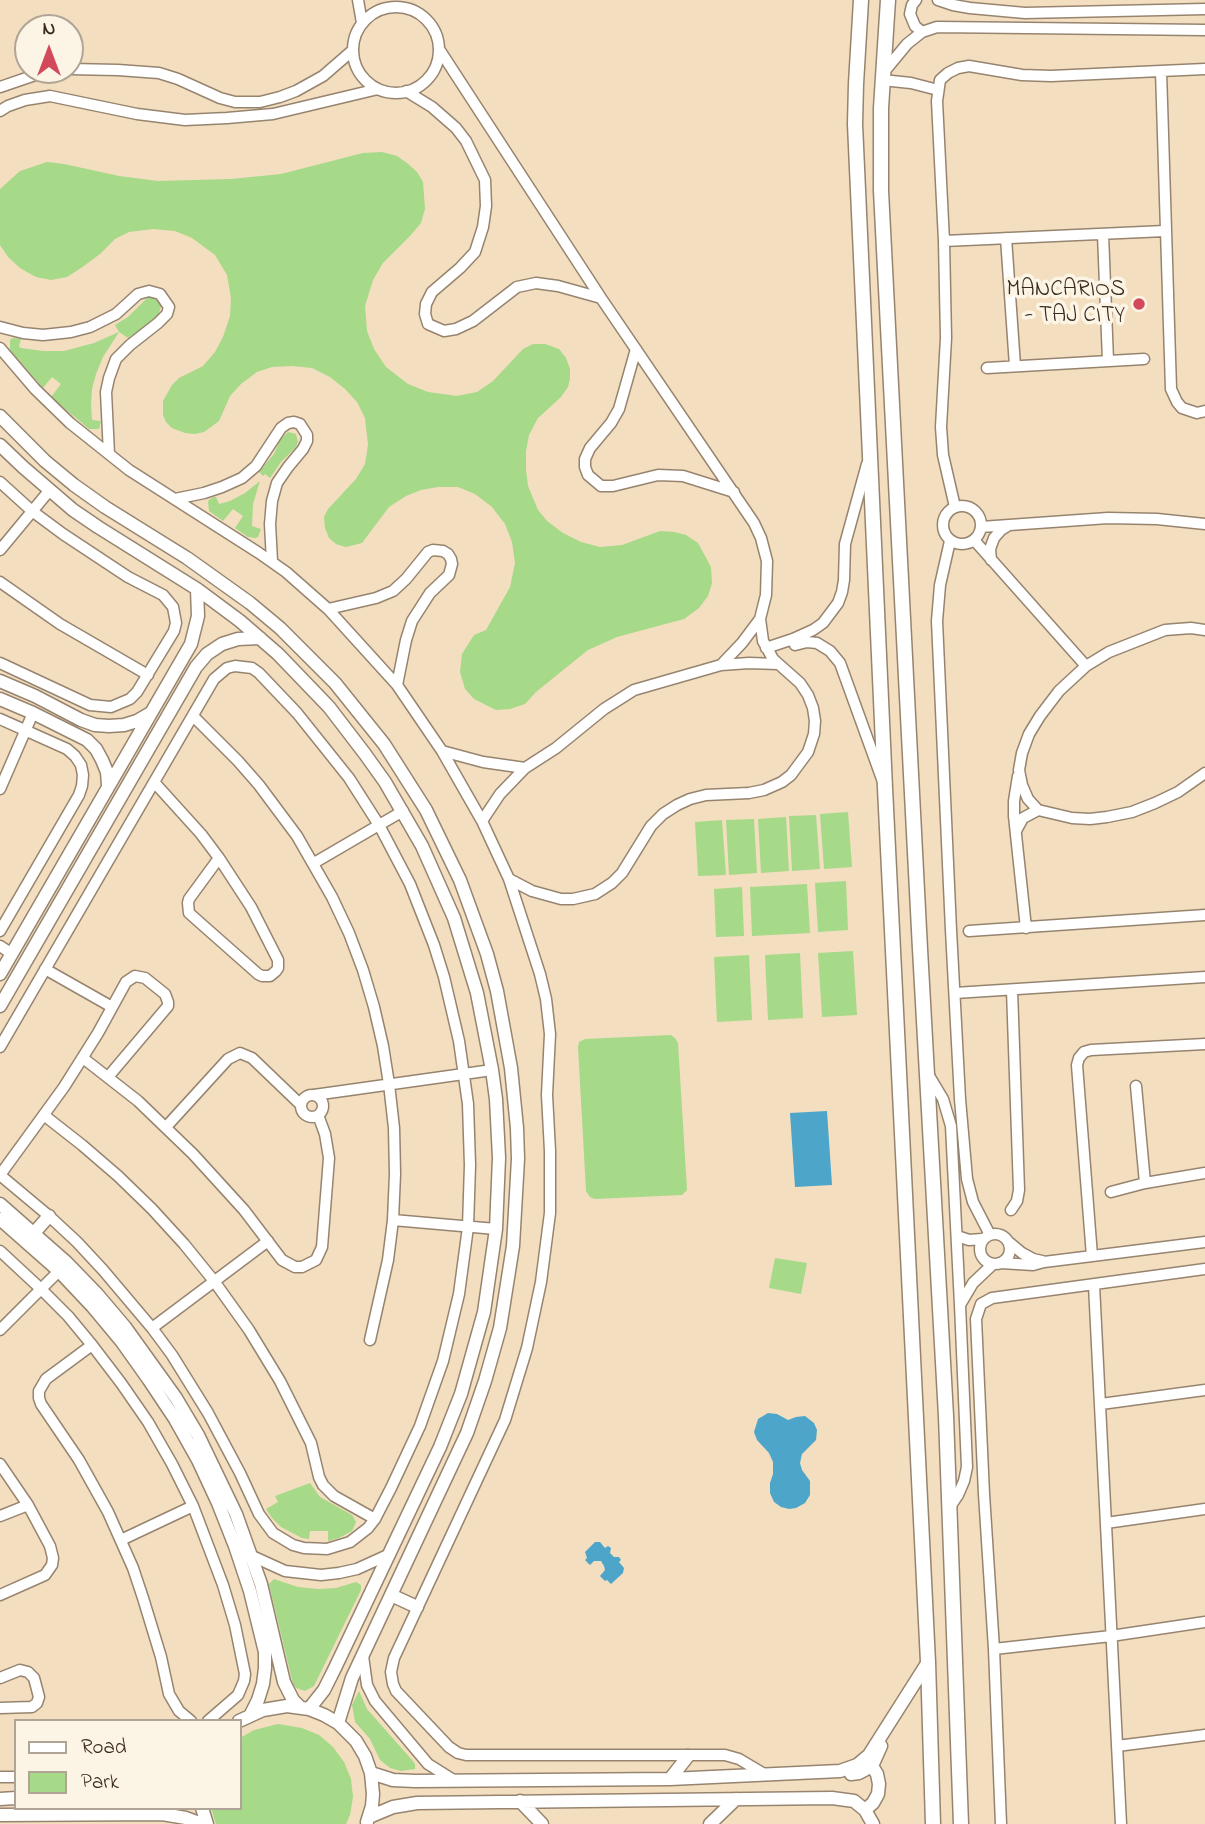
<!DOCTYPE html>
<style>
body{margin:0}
#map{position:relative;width:1205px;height:1824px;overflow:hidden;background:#f3dec0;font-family:"Indie Flower",sans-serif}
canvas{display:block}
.legend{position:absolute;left:14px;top:1719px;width:228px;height:91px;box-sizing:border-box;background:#fcf5e5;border:2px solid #afa495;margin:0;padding:9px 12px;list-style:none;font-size:21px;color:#3b2a1e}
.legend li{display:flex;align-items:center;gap:14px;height:35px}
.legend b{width:35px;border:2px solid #afa495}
.north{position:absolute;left:14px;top:14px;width:70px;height:70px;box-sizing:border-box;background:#fcf5e5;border:2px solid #afa495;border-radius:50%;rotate:0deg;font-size:19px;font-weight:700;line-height:28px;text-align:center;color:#3b2a1e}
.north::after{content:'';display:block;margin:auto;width:24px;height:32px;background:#d1495b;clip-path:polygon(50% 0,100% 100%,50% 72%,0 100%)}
</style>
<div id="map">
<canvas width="1205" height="1824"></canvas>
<ul class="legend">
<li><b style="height:9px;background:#fff"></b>Road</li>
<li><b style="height:19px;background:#a6d988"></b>Park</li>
</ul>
<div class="north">N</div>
</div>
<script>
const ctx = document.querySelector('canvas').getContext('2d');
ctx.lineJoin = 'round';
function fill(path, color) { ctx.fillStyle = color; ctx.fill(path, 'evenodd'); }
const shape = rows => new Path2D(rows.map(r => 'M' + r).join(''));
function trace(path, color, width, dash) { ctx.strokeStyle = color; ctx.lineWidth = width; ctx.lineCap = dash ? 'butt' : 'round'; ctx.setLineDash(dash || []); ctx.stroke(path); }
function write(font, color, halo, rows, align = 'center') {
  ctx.font = font + ' "Indie Flower",sans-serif'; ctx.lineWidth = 7; ctx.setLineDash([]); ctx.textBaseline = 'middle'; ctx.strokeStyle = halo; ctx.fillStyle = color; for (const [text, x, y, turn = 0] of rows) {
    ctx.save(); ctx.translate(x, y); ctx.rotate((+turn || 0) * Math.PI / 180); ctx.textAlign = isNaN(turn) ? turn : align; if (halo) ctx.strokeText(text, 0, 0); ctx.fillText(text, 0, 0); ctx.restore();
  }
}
fill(shape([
 [382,152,397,156,407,163,417,172,423,182,425,209,421,223,410,236,383,263,373,280,365,306,367,331,374,349,386,367,408,384,428,392,457,396,477,392,493,381,523,349,533,344,545,344,559,349,566,358,570,369,570,379,568,387,561,397,538,418,529,435,526,451,526,470,528,486,538,510,547,521,563,533,581,542,600,547,622,545,660,531,674,532,686,535,698,543,711,567,712,583,708,596,699,608,684,619,617,637,588,650,536,692,525,704,510,709,496,710,474,699,465,689,460,672,462,654,474,635,486,630,510,587,515,563,512,542,505,524,492,507,475,494,458,487,438,487,421,490,406,496,389,507,362,543,346,547,336,544,329,538,325,528,324,517,328,509,356,479,365,464,368,445,365,418,357,402,345,389,330,377,312,368,292,366,272,367,257,372,241,384,230,396,219,421,204,432,195,434,185,433,172,428,166,422,163,415,163,401,172,385,179,378,203,366,215,352,223,337,230,316,231,298,227,275,215,255,192,238,175,231,153,229,129,232,115,239,100,254,81,268,67,277,51,280,36,277,20,268,8,257,0,245,0,189,20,171,47,162,64,164,119,176,158,181,231,179,281,174,363,153],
 [148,297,152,297,159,302,161,306,158,317,128,338,119,332,103,357,96,374,92,389,91,405,92,420,101,421,99,429,89,429,51,397,61,384,52,377,43,388,10,350,10,340,13,338,21,339,19,346,21,348,43,351,64,351,94,343,119,332,115,325,128,317],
 [288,432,296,434,298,442,296,447,281,462,270,478,265,474,263,476,259,472,274,454,280,440],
 [260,481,253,504,252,526,261,529,258,537,255,538,248,537,235,528,243,516,233,509,223,521,209,511,208,501,213,497,216,497,219,504,230,501,245,493],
 [848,812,852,867,824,869,820,814],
 [816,815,820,869,792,871,789,816],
 [786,817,789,871,761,873,758,819],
 [754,819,757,873,729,875,726,820],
 [722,820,726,875,698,876,695,822],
 [846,881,848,930,818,932,815,883],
 [807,884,810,933,752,936,750,887],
 [742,887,744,936,716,937,714,889],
 [853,951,857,1015,822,1017,818,953],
 [800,953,803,1018,768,1020,765,955],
 [749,955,752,1020,717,1022,714,957],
 [671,1035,675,1038,678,1043,687,1190,682,1195,595,1199,590,1197,586,1191,578,1047,579,1042,585,1039],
 [775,1258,807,1263,801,1294,769,1288],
 [310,1483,320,1497,352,1515,356,1522,352,1531,339,1538,328,1541,328,1531,310,1531,309,1539,302,1538,281,1527,272,1518,266,1509,278,1502,275,1496],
 [274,1579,298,1587,318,1589,336,1588,356,1582,361,1585,361,1590,314,1686,305,1691,296,1688,293,1684,269,1584],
 [359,1691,367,1709,412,1760,415,1764,415,1769,401,1771,390,1768,380,1760,370,1739,355,1722,352,1705],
 [278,1724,302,1728,319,1735,333,1747,344,1762,351,1779,353,1797,350,1815,346,1824,216,1824,211,1808,240,1808,240,1738,254,1730]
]), '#a6d988');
fill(shape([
 [827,1111,832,1185,795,1187,790,1113],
 [768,1413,777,1414,788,1420,796,1417,805,1416,814,1423,817,1430,816,1440,802,1454,800,1463,802,1470,810,1481,810,1495,805,1503,796,1508,789,1509,781,1507,774,1502,770,1493,770,1483,773,1474,773,1462,769,1453,757,1440,754,1432,758,1419],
 [595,1542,600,1542,605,1548,608,1546,611,1548,610,1553,614,1557,619,1557,621,1560,619,1562,624,1568,623,1573,611,1584,607,1580,605,1581,600,1576,605,1570,604,1566,601,1561,594,1561,590,1565,585,1560,587,1558,585,1552]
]), '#4da6ca');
const minor = shape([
 [358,0,362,23],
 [916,0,912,5,910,14,915,26,922,32],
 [938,0,953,5,970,8,1025,13,1205,9],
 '353 50a43 43 0 1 1 86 0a43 43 0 1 1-86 0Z',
 [439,49,601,298,754,523,761,538,767,561,766,595,760,619,763,641,773,659,800,683,808,695,813,708,815,721,814,734,808,752,791,775,782,782,764,790,749,793,706,795,690,799,677,805,663,814,651,826,622,873,612,883,595,894,573,899,561,899,532,891,509,879],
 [70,69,118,70,159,73,178,79,220,98,235,102,260,102,280,97,296,91,323,76,353,50],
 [1161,71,1171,389,1177,402,1182,408,1197,413,1205,411],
 [883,73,907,44,922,32,937,27,1205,30],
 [882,80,911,83,938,90],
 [0,87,41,73,60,70],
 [406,91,432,107,456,128,466,141,485,180,486,206,483,227,475,252,460,268,432,292,426,304,425,314,428,324,444,331,456,329,473,321,517,287,536,283,558,286,601,298],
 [0,111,8,106,25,100,50,96,137,114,185,120,227,118,273,114,378,89],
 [1103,234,1108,361],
 [1006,238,1015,366],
 [944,241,1165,231],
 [0,327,23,333,43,335,71,332,90,327,116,314,138,294,149,291,160,294,169,307,167,314,158,323,130,345,116,359,109,378,106,392,109,454],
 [0,348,35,389,70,423,129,470,259,553,286,572,328,609,397,685,442,751,482,821,509,879,540,974,546,999,550,1034,547,1095,550,1151,550,1213,541,1282,527,1348,505,1420,394,1658,391,1672,393,1684,396,1691,449,1747,458,1753,466,1755,725,1755,739,1759,766,1775],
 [636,349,619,409,611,423,590,448,585,459,585,467,588,475,601,486,613,486,658,475,683,476,734,492],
 [987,368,1144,359],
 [0,482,32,511,63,534,128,577,163,595,173,607,176,623,174,631,137,692,130,699,111,707,90,705,0,663],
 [175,499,204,493,222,487,242,478,256,466,281,428,288,423,294,422,300,424,307,435,307,441,303,449,288,467,277,483,272,501,270,524,272,561],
 '943 525a19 19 0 1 1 38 0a19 19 0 1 1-38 0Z',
 [955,507,943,455,941,427,946,338,944,241,937,101,940,80,948,73,958,68,969,66,1022,75,1051,76,1205,69],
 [981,527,1108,518,1157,519,1205,524],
 [974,540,1086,666],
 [950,541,940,585,937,621,951,930,960,1099,967,1179,973,1202,990,1235],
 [0,550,49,491],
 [991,560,990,549,994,538,1001,530,1009,525],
 [0,582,60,624,148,675],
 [328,609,376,598,393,591,406,579,428,552,433,550,443,551,448,554,451,559,452,564,449,575,430,593,412,621,406,640,397,685],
 [1205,630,1191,628,1165,630,1109,652,1086,666,1059,691,1040,716,1029,734,1022,753,1019,770,1022,785,1028,799,1038,810,1072,818,1090,819,1107,817,1132,812,1155,803,1178,792,1205,773],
 [795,645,807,642,817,643,830,651,840,663,882,779],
 [766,648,793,639,813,630,823,623,838,603,842,592,844,580,845,544,867,464],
 [721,665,742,643,760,619],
 [193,716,238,761,259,785,297,836,332,897,349,933,363,970,374,1007,383,1046,389,1084,394,1128,395,1174,393,1220,388,1260,370,1340],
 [0,719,67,749,75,756,81,765,83,775,82,786,79,795,0,931],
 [442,751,483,762,525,768],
 [1018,776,1014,801,1014,816,1026,928],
 [154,782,201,834,219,858,251,907,278,960,278,968,276,971,270,976,262,976,258,974,189,913,188,903,189,899,219,858],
 [0,789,33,713],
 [482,821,500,794,525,768,556,748,604,709,634,690,721,665,749,663,778,664],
 [1016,831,1023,818,1038,810],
 [314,863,403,811],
 [969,931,1205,915],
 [0,946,12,954],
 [45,969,112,1007],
 [955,993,1205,977],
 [0,1047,214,679,227,668,235,666,252,668,259,673,297,713,349,778,379,825,410,884,434,945,444,977,459,1041,468,1104,470,1165,468,1227,459,1294,443,1361,420,1426,391,1488,375,1519,368,1528,350,1542,327,1549,304,1548,293,1545,273,1533,259,1514,240,1473,208,1413,172,1355,152,1328,103,1270,77,1242,49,1216,0,1175,64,1087,98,1033,126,982,135,976,145,978,165,994,168,1002,168,1006,108,1077],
 [83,1058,138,1101,193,1154,244,1210,282,1260,295,1267,302,1267,316,1260,322,1247,329,1158,325,1134,318,1115],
 [928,1074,943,1099,951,1126,960,1305,967,1467,964,1481,958,1495,950,1507],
 [1136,1086,1145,1183],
 [314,1095,492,1070],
 '301 1106a11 11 0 1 1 22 0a11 11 0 1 1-22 0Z',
 [45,1116,82,1145,118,1176,152,1209,184,1244,214,1281,249,1330,280,1381,311,1443,319,1477,323,1485,334,1496,375,1519],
 [166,1127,228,1059,240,1053,252,1058,301,1105],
 [1111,1192,1145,1183,1205,1173],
 [1011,1210,1017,1201,1019,1190,1012,990],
 [393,1220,496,1229],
 '980 1249a15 15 0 1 1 30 0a15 15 0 1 1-30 0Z',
 [957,1236,969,1240,982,1239],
 [1010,1243,1022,1253,1033,1259,1042,1261],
 [0,1251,41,1289,68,1316,92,1345,121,1383,148,1422,172,1464,193,1506,223,1585,235,1625,245,1674,244,1681,238,1695,208,1721],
 [1092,1256,1077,1065,1079,1058,1084,1052,1091,1050,1205,1044],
 [1001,1263,1033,1265,1044,1262,1205,1242],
 [1094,1285,1121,1824],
 [960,1305,973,1283,992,1265],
 [152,1328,268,1241],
 [0,1330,59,1271],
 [92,1345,46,1379,39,1391,39,1398,41,1404,79,1460,108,1512,133,1568,143,1598,161,1657,169,1694,179,1711,191,1721],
 [1101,1404,1205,1390],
 [0,1464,28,1505,50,1546,53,1558,52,1565,45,1575,0,1595],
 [0,1516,28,1505],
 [1106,1523,1205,1509],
 [121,1540,193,1506],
 [252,1556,285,1571,321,1575,339,1573,357,1569,390,1554],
 [994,1649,1111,1636,1205,1622],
 [363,1656,367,1685,375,1701,428,1764,455,1781],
 [0,1678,20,1670,28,1672,34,1678,39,1697,37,1703,32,1707,0,1708],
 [1117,1746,1205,1735],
 [0,1777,16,1777],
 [1001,1824,994,1649,984,1494,976,1319,981,1304,992,1298,1205,1269]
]);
const tertiary = shape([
 [0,416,45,461,74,485,105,507,187,558,250,603,280,628,335,683,384,744,426,810,460,880,487,954,497,991,511,1068,517,1128,518,1159,513,1246,500,1328,485,1381,467,1433,352,1678,338,1723],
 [0,445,23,467,73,510,98,527,197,589,240,621,278,654,329,707,365,754,385,782,422,846,454,918,477,993,492,1070,496,1099,499,1158,496,1229,484,1312,461,1394,440,1447,335,1668,324,1690,309,1709],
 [0,681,35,696,81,720,95,725,109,726,124,725,137,721,149,714],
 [0,699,33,713,87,740,96,749,102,760,107,772,108,785],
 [0,974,191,644,198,616,197,589],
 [0,1006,196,667,207,654,222,644,238,639,260,638],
 [0,1204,66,1262,97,1294,125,1327,176,1398,198,1435,236,1514,261,1584,284,1682,293,1700,300,1707],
 [0,1219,59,1271,92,1306,122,1342,149,1380,175,1419,198,1460,218,1503,235,1546,250,1591,265,1652,265,1668,263,1684,258,1700,251,1714],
 [34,1233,49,1216],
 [391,1595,417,1607],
 [239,1721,263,1710,287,1706,309,1709,324,1715,338,1723,356,1741,365,1756,371,1773,373,1794,372,1806,367,1822],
 [371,1773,393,1780,415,1781,670,1779,840,1771,857,1765,869,1755,928,1662],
 [851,1774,859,1773,872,1766,881,1746],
 [670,1779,688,1756],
 [0,1799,16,1798],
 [520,1801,542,1824],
 [202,1808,207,1824],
 [865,1810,873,1803,878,1794,879,1784,877,1774,872,1766],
 [0,1815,162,1814,186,1818,202,1824],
 [369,1817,393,1807,417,1803,832,1798,854,1801,865,1810,873,1824],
 [710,1824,736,1799]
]);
const secondary = shape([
 [861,0,856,84,855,124,885,788,928,1662,933,1824],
 [888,0,881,108,881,191,920,949,946,1416,961,1824]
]);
trace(minor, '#97846f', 13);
trace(tertiary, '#97846f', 15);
trace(secondary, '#97846f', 17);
trace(minor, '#fff', 10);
trace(tertiary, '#fff', 12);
trace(secondary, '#fff', 14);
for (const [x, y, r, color] of [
 [1139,304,7,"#d1495b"]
]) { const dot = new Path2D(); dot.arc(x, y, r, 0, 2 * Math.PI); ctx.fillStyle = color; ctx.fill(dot); trace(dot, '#fcf5e5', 2.5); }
write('23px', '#3b2a1e', '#fcf5e5', [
 ["MANCARIOS",1125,291],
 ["- TAJ CITY",1125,317]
], 'right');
</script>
